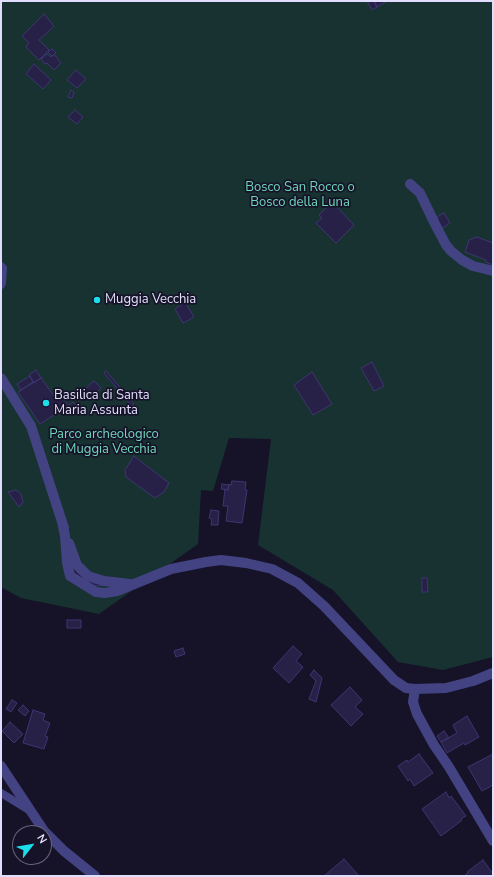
<!DOCTYPE html>
<style>
body{margin:0}
#map{position:relative;width:494px;height:877px;overflow:hidden;background:#161329;font-family:"Nunito Sans",sans-serif}
canvas{display:block}
.frame{position:absolute;inset:0;border:2px solid #e0defc;pointer-events:none}
.north{position:absolute;left:12px;top:825px;width:40px;height:40px;box-sizing:border-box;background:#161329;border:1px solid #67647d;border-radius:50%;rotate:59deg;font-size:11px;font-weight:700;line-height:16px;text-align:center;color:#e0defc}
.north::after{content:'';display:block;margin:auto;width:14px;height:18px;background:#1cddea;clip-path:polygon(50% 0,100% 100%,50% 72%,0 100%)}
</style>
<div id="map">
<canvas width="494" height="877"></canvas>
<div class="frame"></div>
<div class="north">N</div>
</div>
<script>
const ctx = document.querySelector('canvas').getContext('2d');
ctx.lineJoin = 'round';
function fill(path, color) { ctx.fillStyle = color; ctx.fill(path, 'evenodd'); }
const shape = rows => new Path2D(rows.map(r => 'M' + r).join(''));
function trace(path, color, width, dash) { ctx.strokeStyle = color; ctx.lineWidth = width; ctx.lineCap = dash ? 'butt' : 'round'; ctx.setLineDash(dash || []); ctx.stroke(path); }
function write(font, color, halo, rows, align = 'center') {
  ctx.font = font + ' "Nunito Sans",sans-serif'; ctx.lineWidth = 3.5; ctx.setLineDash([]); ctx.textBaseline = 'middle'; ctx.strokeStyle = halo; ctx.fillStyle = color; for (const [text, x, y, turn = 0] of rows) {
    ctx.save(); ctx.translate(x, y); ctx.rotate((+turn || 0) * Math.PI / 180); ctx.textAlign = isNaN(turn) ? turn : align; if (halo) ctx.strokeText(text, 0, 0); ctx.fillText(text, 0, 0); ctx.restore();
  }
}
fill(shape([
 [1,1,493,1,493,657,443,670,398,662,333,590,258,545,271,439,229,438,213,491,201,490,198,544,99,614,21,598,1,587]
]), '#173230');
const building = shape([
 [367,1,374,1,377,7,372,10,367,1],
 [374,1,387,1,377,7,374,1],
 [44,14,54,26,39,40,49,50,39,60,26,47,29,43,22,36,44,14],
 [52,49,56,53,52,56,48,52,52,49],
 [47,54,51,57,54,54,61,63,54,70,47,63,45,64,41,59,47,54],
 [34,64,51,80,43,89,26,74,34,64],
 [76,70,86,79,77,88,67,80,76,70],
 [71,90,74,92,72,98,68,97,71,90],
 [75,110,83,117,77,124,68,117,75,110],
 [332,202,354,225,336,243,316,223,322,218,319,215,332,202],
 [444,213,450,223,441,229,435,218,444,213],
 [477,237,493,243,493,265,486,262,486,260,465,252,469,240,477,237],
 [185,302,194,317,183,323,175,309,185,302],
 [372,362,384,386,374,391,361,368,372,362],
 [36,370,41,378,34,383,29,375,36,370],
 [106,371,134,404,132,406,104,373,106,371],
 [312,372,332,404,313,415,294,385,312,372],
 [30,376,33,382,21,390,17,384,30,376],
 [41,378,57,400,62,396,68,406,40,424,18,392,41,378],
 [94,381,101,388,91,398,84,390,94,381],
 [73,402,78,408,72,413,70,409,72,408,69,405,73,402],
 [134,456,169,483,164,492,155,498,126,477,125,470,134,456],
 [232,481,246,482,245,490,247,490,242,523,226,521,228,506,223,506,225,489,228,490,229,484,231,485,232,481],
 [222,484,229,485,228,490,221,489,222,484],
 [16,490,21,494,23,502,19,507,8,492,16,490],
 [211,510,219,511,218,525,211,525,212,519,209,518,211,510],
 [70,561,78,573,94,583,108,585,92,586,78,578,71,568,70,561],
 [422,578,427,578,428,592,422,592,422,578],
 [67,620,81,620,81,628,67,628,67,620],
 [293,646,302,654,296,661,303,667,289,683,273,668,293,646],
 [183,648,185,654,176,657,174,651,183,648],
 [314,670,322,678,316,702,309,699,316,681,310,675,314,670],
 [350,687,362,700,355,707,363,714,351,726,331,705,350,687],
 [12,700,17,703,11,712,6,709,12,700],
 [23,705,29,711,25,716,18,710,23,705],
 [33,710,45,714,43,720,50,723,45,736,48,737,44,749,23,743,33,710],
 [467,716,479,737,465,745,464,743,447,753,441,742,457,733,453,725,467,716],
 [10,722,23,734,14,743,2,731,10,722],
 [444,731,449,738,441,742,437,736,444,731],
 [419,754,433,773,414,786,410,779,408,781,398,766,407,760,408,762,419,754],
 [493,754,493,785,482,791,468,767,493,754],
 [446,792,449,798,451,796,466,816,462,818,461,821,441,836,422,809,446,792],
 [344,859,359,876,324,876,344,859],
 [483,860,493,874,493,876,464,876,468,873,467,872,483,860]
]);
fill(building, '#272148');
trace(building, '#3f3572', 1);
trace(shape([
 [1,266,3,268,2,283,1,285],
 [1,793,29,810]
]), '#434383', 8);
trace(shape([
 [410,184,420,193,435,224,446,245,451,251,462,260,473,266,493,271],
 [1,378,31,426,64,528],
 [62,522,65,536,67,563,70,576,96,592,105,593,117,591,171,569,206,562,221,560,246,563,272,569,298,583,324,606,394,680,406,688,415,689,446,688,473,681,493,673],
 [69,543,77,565,88,576,104,581,130,584],
 [415,689,413,702,417,714,434,745,449,767,493,841],
 [1,766,44,831,64,851,95,876]
]), '#434383', 10);
for (const [x, y, r, color] of [
 [97,300,4,"#1cddea"],
 [46,403,4,"#1cddea"]
]) { const dot = new Path2D(); dot.arc(x, y, r, 0, 2 * Math.PI); ctx.fillStyle = color; ctx.fill(dot); trace(dot, '#161329', 1.5); }
write('13px', '#6fd7b9', '#161329', [
 ["Bosco San Rocco o",300,188],
 ["Bosco della Luna",300,203],
 ["Parco archeologico",104,435],
 ["di Muggia Vecchia",104,450]
]);
write('13px', '#e0defc', '#161329', [
 ["Muggia Vecchia",105,300],
 ["Basilica di Santa",54,396],
 ["Maria Assunta",54,411]
], 'left');
</script>
